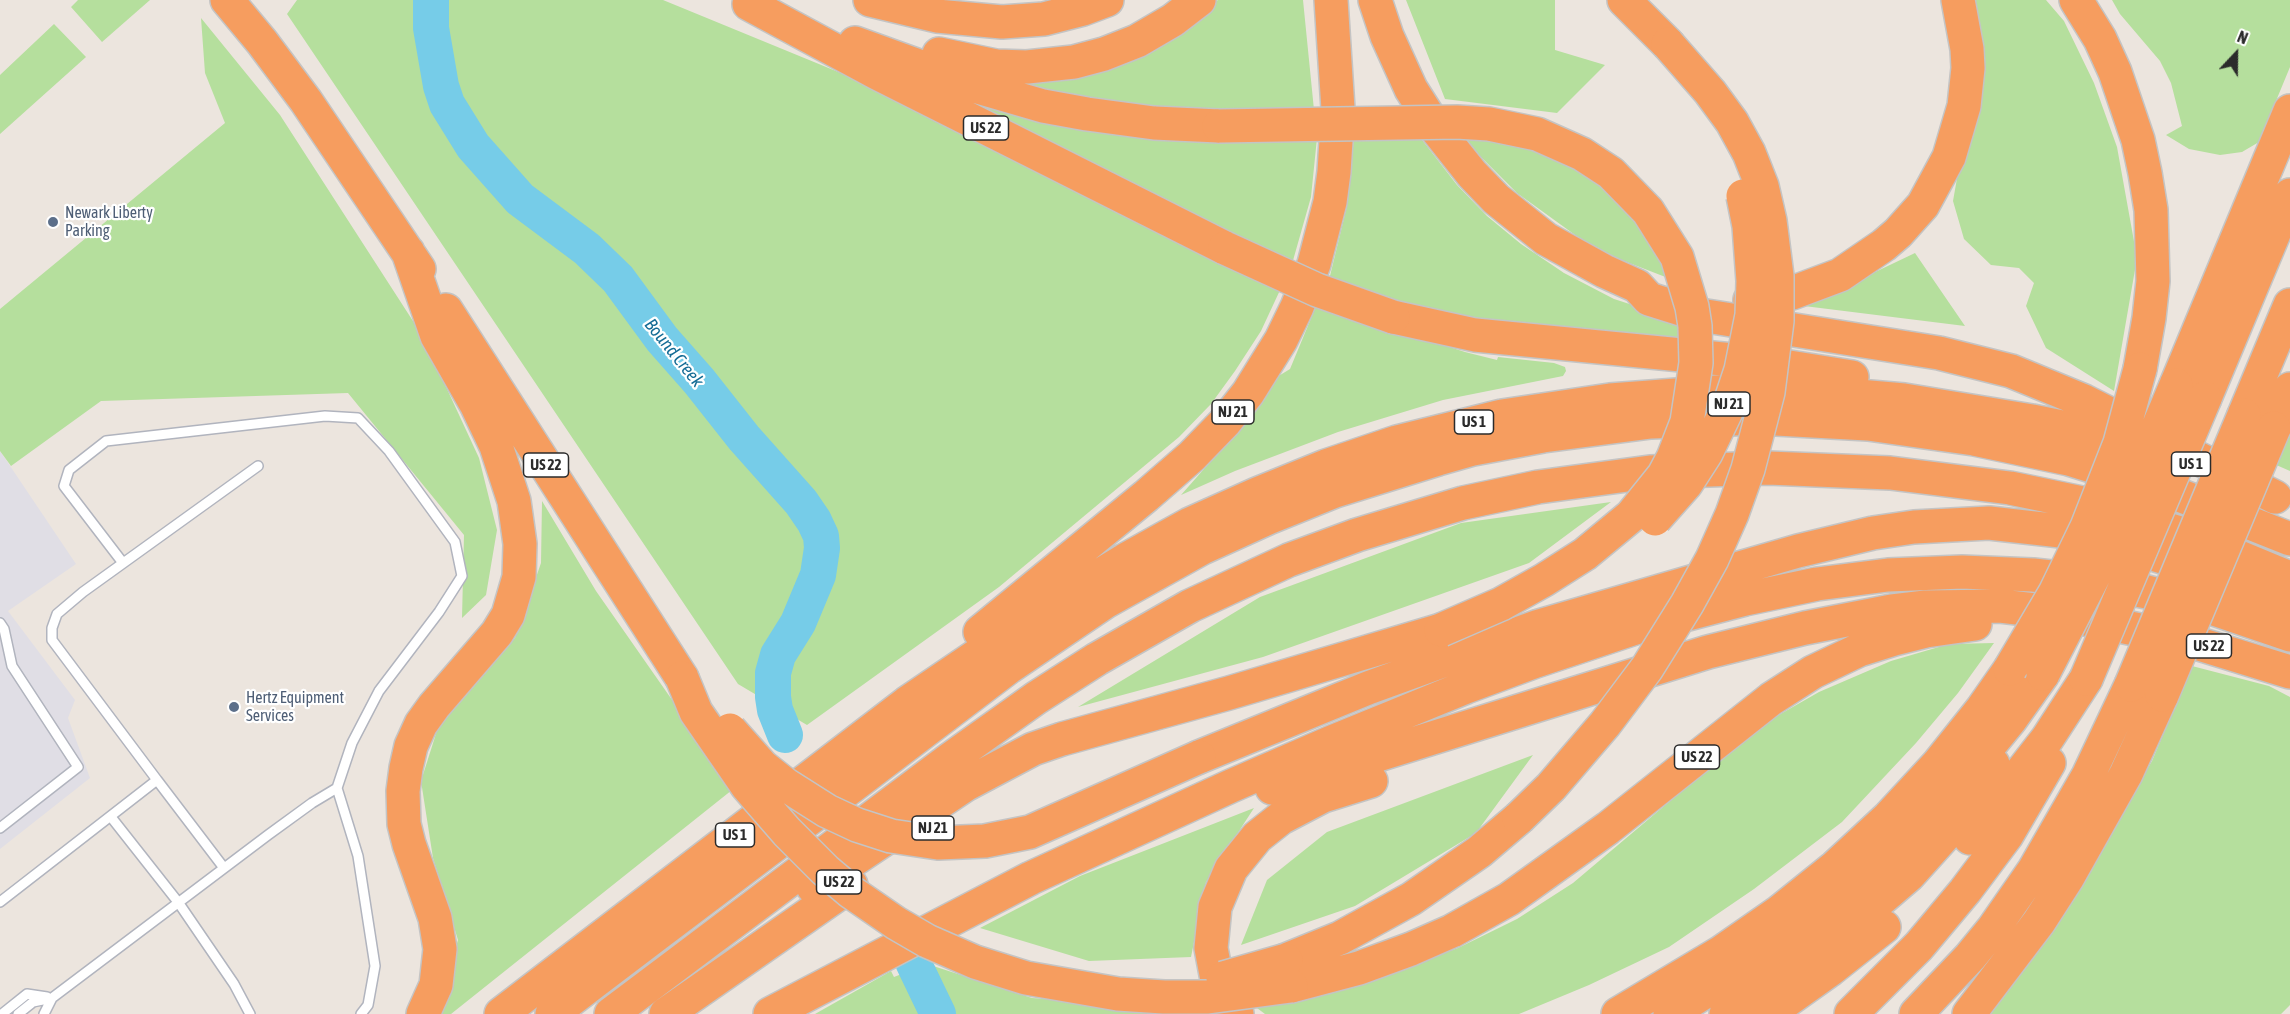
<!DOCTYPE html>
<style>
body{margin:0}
#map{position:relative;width:2290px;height:1014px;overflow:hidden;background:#ece5de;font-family:"Asap Condensed",sans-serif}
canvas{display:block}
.north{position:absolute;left:2206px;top:24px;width:60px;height:60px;-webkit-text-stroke:4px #fff;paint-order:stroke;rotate:22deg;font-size:16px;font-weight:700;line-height:24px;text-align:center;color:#2b2b2b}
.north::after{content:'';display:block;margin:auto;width:21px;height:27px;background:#2b2b2b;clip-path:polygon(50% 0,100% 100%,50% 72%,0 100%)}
</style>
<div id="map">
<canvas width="2290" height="1014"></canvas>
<div class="north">N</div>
</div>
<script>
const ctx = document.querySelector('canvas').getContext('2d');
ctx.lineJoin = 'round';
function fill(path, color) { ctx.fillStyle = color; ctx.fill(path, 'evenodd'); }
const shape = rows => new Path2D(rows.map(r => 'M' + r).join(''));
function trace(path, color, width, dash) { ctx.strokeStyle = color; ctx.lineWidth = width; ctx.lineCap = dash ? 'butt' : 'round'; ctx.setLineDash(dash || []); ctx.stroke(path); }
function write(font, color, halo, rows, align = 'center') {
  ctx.font = font + ' "Asap Condensed",sans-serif'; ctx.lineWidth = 4.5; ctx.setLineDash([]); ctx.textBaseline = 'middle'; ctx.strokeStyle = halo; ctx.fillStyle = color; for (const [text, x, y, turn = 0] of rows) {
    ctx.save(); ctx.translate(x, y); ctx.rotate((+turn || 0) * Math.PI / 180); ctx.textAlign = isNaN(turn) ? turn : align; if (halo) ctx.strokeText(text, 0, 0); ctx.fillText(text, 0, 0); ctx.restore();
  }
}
fill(shape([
 [0,451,76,564,8,611,75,700,68,718,90,778,0,849]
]), '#e0dee5');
fill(shape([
 [78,0,150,0,102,42,71,7],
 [297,0,663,0,870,85,1281,288,1261,331,1235,371,1211,404,1179,437,999,587,807,725,738,684,287,14],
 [1218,0,1303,0,1314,110,1207,112,1073,99,979,73,1129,58],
 [1406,0,1555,0,1555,50,1605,65,1557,113,1445,99],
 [1969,0,2046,0,2064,21,2094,83,2117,147,2137,258,2114,391,2046,348,2026,306,2034,283,2019,268,1991,265,1964,239,1953,201,1961,156],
 [2112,0,2290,0,2290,67,2259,142,2242,152,2220,155,2189,149,2166,135,2182,126,2171,83,2160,61,2120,14],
 [201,18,280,115,422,335,479,458,497,530,486,595,462,618,464,535,348,393,101,401,11,466,0,451,0,309,225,123,205,73],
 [54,24,86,57,0,134,0,75],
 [923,81,1317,138,1311,197,1292,264],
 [1419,136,1457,185,1487,216,1521,244,1564,273,1614,299,1679,320,1682,338,1506,326,1415,308,1329,280,1346,210,1354,138],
 [1463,139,1496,141,1530,149,1566,164,1601,186,1631,212,1660,259,1668,278,1619,259,1582,240,1517,193],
 [1915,253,1965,326,1804,306],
 [1317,304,1465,352,1497,360,1498,357,1554,363,1565,367,1566,371,1563,376,1443,400,1338,432,1235,471,1181,495,1257,409,1277,377,1290,369],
 [2290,423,2290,471,2274,464],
 [542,501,596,591,714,760,732,790,451,1014,435,1014,458,940,433,858,421,781,441,718,515,638,541,563],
 [1611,502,1529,563,1263,657,1078,707,1260,597,1461,523],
 [1994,643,1958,693,1916,743,1842,822,1754,889,1669,947,1589,985,1519,1014,1265,1014,1257,1008,1364,982,1458,948,1517,919,1573,883,1740,742,1777,716,1819,692,1891,661,1949,644],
 [2192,666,2269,686,2290,697,2290,1005,2281,1014,1987,1014,2065,906,2152,761],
 [1533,755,1476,833,1355,906,1241,945,1267,880,1327,832],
 [1254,808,1206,882,1191,957,1089,961,980,928,1080,876],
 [927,964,1032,998,1210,1011,1213,1014,815,1014,891,971,894,977]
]), '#b5df9d');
trace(shape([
 [431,0,431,28,441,86,447,104,473,146,520,199,587,249,618,279,662,339,699,381,744,438,801,502,814,521,821,536,822,548,818,575,798,623,778,655,773,673,773,697,775,710,785,735],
 [913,962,938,1014]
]), '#76cce8', 36);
const service = shape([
 [123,563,64,486,69,470,106,441,325,416,358,418,389,451,455,542,462,576,439,612,379,691,352,743,337,788,358,856,375,966,368,1005,361,1014],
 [0,623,4,629,12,666,78,767,0,828],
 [157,780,224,868],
 [111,817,178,902,234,984,250,1014],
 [0,902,157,780,52,640,52,628,57,614,83,592,258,466],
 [2,1014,27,994,47,997],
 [18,1014,33,1002,52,998,268,835,312,803,337,788],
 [44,1014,52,998]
]);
const motorway = shape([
 [227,0,262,42,306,101,419,269],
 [870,0,937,16,1002,22,1044,19,1083,9,1107,0],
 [1375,0,1387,36,1411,89,1437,130,1472,174,1496,199,1546,239,1604,271,1637,286,1649,299,1700,315,1939,353,2011,371,2084,401,2275,497],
 [1624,0,1668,44],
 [2076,0,2100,39,2115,72,2138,140,2145,173,2151,210,2153,281,2149,318,2140,369],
 [749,4,877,73,1225,248],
 [855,43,974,86,1043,106,1087,114,1154,123,1219,126],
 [939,54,996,66,1027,67,1074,62,1104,54,1137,41,1173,20,1199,0],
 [408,252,437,336,476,404,496,446,514,501,520,544,519,577,508,615,497,633,434,706,421,724,411,746,406,768,403,791,404,824,409,844,435,918,440,949,436,985,423,1014],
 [1750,300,1792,293,1840,275,1884,245,1898,233,1923,205,1949,157,1964,106,1968,68,1967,49,1958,0],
 [446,310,682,678],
 [1393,317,1475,335,1764,363,1852,377],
 [2176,385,2290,111],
 [2205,398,2290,195],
 [2244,415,2290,305],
 [2274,428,2290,389],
 [980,632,1146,496,1192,456,1225,422,1248,393,1281,340,1297,307,1314,264,1330,202,1334,172,1338,109,1331,0],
 [1199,757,1368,688,1539,626,1798,551,1873,533,1914,527,1989,523,2070,532,2121,544,2175,561,2290,609],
 [1272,788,1708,652,1805,628,1892,611,1926,607,2000,606,2052,612,2183,639,2290,672],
 [1970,838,2047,739,2086,679],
 [813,887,965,785,1033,749,1062,739,1229,693,1441,630],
 [1286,960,1340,938,1411,899,1479,852,1519,818],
 [1291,986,1359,968,1411,949,1452,931,1509,899,1608,828,1771,699,1813,672,1859,650,1894,639,1926,631,1975,624],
 [501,1014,907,703,1059,600,1125,560,1190,524,1257,494,1326,466,1397,442,1502,416,1610,400,1717,392,1813,392,1904,400,2032,421,2106,436],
 [552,1014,1009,667,1105,602,1202,548,1268,518,1335,491,1438,459,1473,449,1543,436,1651,422,1758,418,1868,424,1974,439,2069,459,2159,487,2290,539],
 [611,1014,949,760,1036,698,1097,659,1190,606,1289,560,1357,535,1463,503,1538,487,1650,472,1768,468,1890,473,2010,488,2087,504,2186,535,2290,578],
 [666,1014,851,885],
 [770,1014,1031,878,1231,786,1332,742,1466,687,1536,661,1638,627,1745,599,1817,584,1888,575,1962,572,2033,575,2097,582,2147,592,2211,608,2290,635],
 [1237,1014,1224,996,1218,985,1211,948,1215,907,1231,869,1257,837,1281,818,1323,796,1371,781],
 [1618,1014,1720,953,1779,912,1835,867,1889,817,1938,764,1982,709,2010,669],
 [1670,1014,1761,956,1826,907,1869,872,1930,813,1975,763,2011,719,2043,674],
 [1726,1014,1853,923,1909,875,1962,816,1993,764],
 [1768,1014,1831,969,1884,927],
 [1851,1014,1919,946,1965,891,2007,835,2049,763],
 [1916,1014,1970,957,1993,929,2034,870,2088,776,2131,685],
 [1969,1014,2039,922,2068,877,2126,774,2162,695]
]);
trace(service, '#b1b4be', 12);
trace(motorway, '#c4c4c4', 36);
trace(service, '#fff', 9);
trace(motorway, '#f69d5f', 33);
const motorwayBridge = shape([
 [1219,126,1457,122,1489,124,1537,134,1582,154,1611,173,1648,211,1677,257,1692,307,1695,326,1696,363,1687,422,1673,458,1664,475,1631,516,1585,554,1544,580,1501,604,1441,630],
 [1225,248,1317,290,1393,317],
 [1655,519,1686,484,1706,453,1730,403,1741,370,1752,315,1753,281,1749,226,1743,196],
 [2010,669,2055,593,2087,527,2120,443,2140,369],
 [2043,674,2101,562,2176,385],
 [682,678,696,712,747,786,787,832,825,870,851,892,896,923,927,941,975,962,1026,978,1118,994,1164,997,1208,997,1291,986],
 [2086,679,2205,398],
 [2131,685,2244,415],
 [2162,695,2274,428],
 [730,730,762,766,786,785,827,811,857,825,891,836,938,843,985,841,1030,832,1199,757],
 [1519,818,1551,787,1605,724,1647,668,1687,604,1712,559,1732,514,1748,469,1768,392,1777,321,1777,276,1770,221,1762,186,1749,153,1732,122,1710,92,1668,44],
 [1223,978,1286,960]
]);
trace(motorwayBridge, '#c4c4c4', 36, []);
trace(motorwayBridge, '#f69d5f', 33);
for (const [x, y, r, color] of [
 [53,222,6,"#5c6f8a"],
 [234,707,6,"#5c6f8a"]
]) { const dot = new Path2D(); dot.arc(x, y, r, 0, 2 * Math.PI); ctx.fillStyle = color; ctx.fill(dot); trace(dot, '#fff', 2); }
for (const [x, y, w] of [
 [986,128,45],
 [1729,404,42],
 [1233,412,42],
 [1474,422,39],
 [2191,464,39],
 [546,465,45],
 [2209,646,45],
 [1697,757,45],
 [933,828,42],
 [735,835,39],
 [839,882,45]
]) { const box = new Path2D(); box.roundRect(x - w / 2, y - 12, w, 24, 4.5); ctx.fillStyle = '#fff'; ctx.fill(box); trace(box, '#2b2b2b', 1.5); }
write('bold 15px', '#2b2b2b', null, [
 ["US 22",986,128],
 ["NJ 21",1729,404],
 ["NJ 21",1233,412],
 ["US 1",1474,422],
 ["US 1",2191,464],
 ["US 22",546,465],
 ["US 22",2209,646],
 ["US 22",1697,757],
 ["NJ 21",933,828],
 ["US 1",735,835],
 ["US 22",839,882]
]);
write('16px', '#4e5e75', '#fff', [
 ["Newark Liberty",65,213],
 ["Parking",65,231],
 ["Hertz Equipment",246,698],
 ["Services",246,716]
], 'left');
write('italic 18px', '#156c95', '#fff', [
 ["Bound Creek",674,353,51]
]);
</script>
